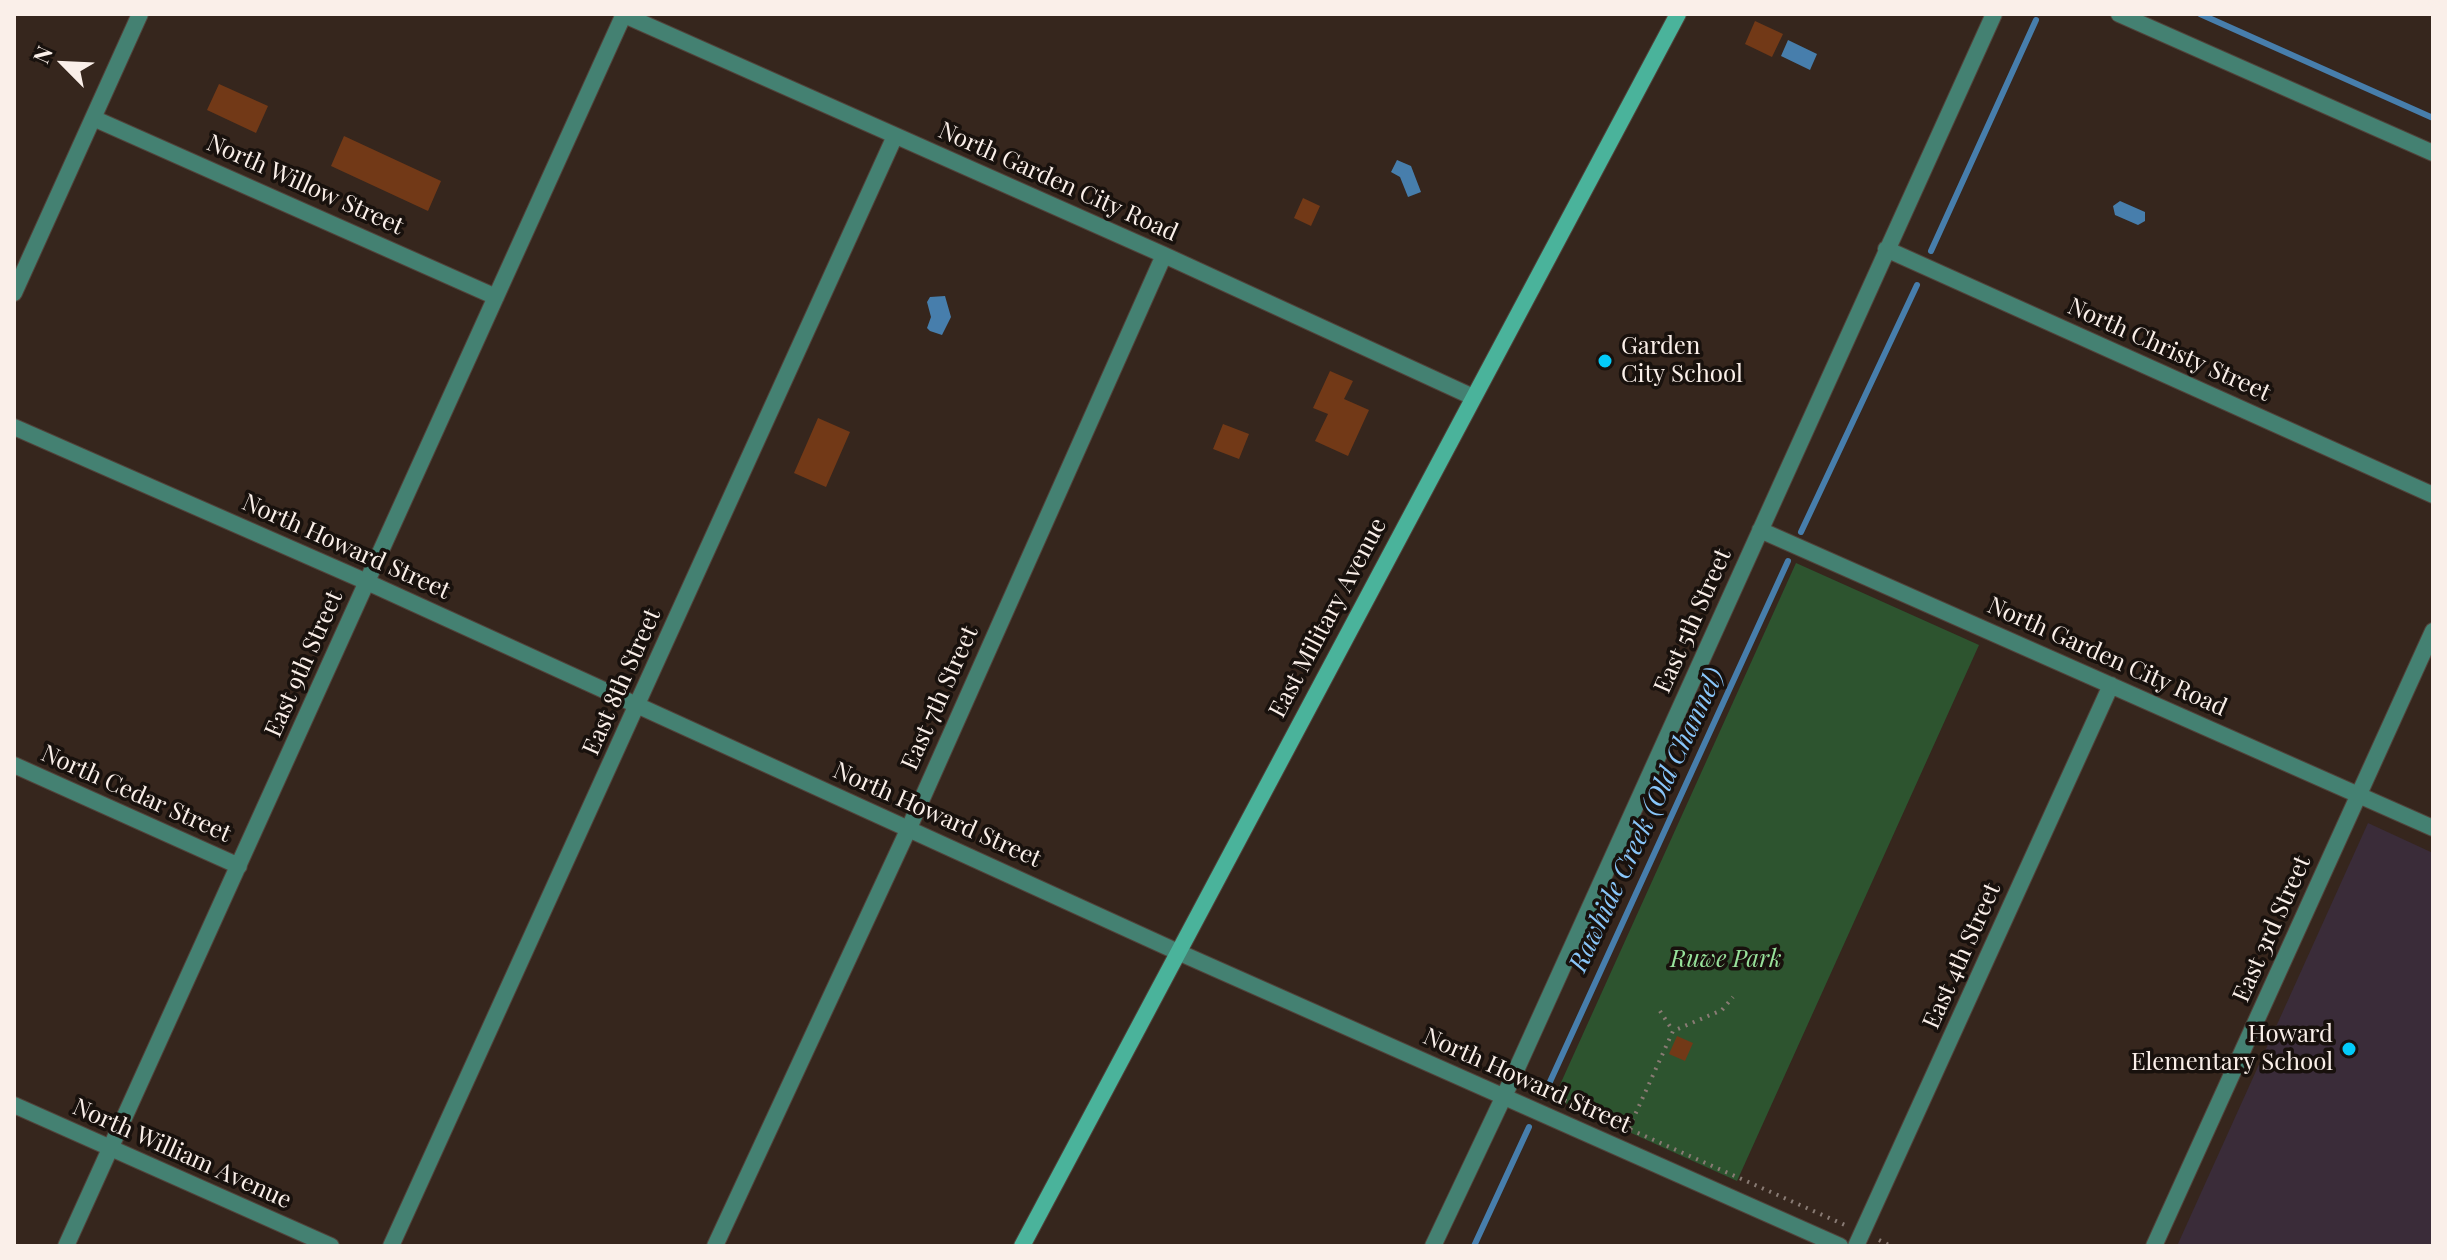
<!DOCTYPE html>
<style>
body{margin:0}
#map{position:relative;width:2447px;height:1260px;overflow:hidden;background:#36261d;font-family:"Playfair Display",serif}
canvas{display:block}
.frame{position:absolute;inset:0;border:16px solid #faefe9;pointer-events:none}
.north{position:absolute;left:24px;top:24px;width:80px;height:80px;-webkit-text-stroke:6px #18110d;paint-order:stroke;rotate:294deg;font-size:22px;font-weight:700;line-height:32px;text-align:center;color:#faefe9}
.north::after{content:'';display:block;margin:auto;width:28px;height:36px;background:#faefe9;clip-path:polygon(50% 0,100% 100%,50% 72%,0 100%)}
</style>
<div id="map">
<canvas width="2447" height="1260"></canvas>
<div class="frame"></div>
<div class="north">N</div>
</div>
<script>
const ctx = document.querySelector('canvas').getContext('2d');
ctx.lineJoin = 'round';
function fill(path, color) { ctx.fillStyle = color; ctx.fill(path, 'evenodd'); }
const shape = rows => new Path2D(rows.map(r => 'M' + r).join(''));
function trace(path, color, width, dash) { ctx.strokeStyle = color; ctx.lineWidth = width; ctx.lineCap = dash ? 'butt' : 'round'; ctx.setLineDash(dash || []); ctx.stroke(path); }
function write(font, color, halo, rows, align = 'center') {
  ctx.font = font + ' "Playfair Display",serif'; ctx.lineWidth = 7; ctx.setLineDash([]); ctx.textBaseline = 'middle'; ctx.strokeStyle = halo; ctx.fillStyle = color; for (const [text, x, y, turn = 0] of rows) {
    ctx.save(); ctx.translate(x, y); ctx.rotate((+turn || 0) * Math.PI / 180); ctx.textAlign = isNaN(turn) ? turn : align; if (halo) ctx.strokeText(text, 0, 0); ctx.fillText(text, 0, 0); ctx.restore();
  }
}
fill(shape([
 [2368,823,2433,853,2433,1246,2177,1246]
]), '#3a2c39');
fill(shape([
 [1796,563,1979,645,1737,1181,1554,1098]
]), '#2d542f');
fill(shape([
 [1788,40,1817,54,1810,70,1781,56],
 [1397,160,1411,166,1421,192,1408,197,1400,177,1391,172],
 [2120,201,2145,212,2145,221,2138,225,2115,215,2113,206],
 [945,296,951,317,942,335,930,331,927,328,931,317,927,302,930,297]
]), '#477eac');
trace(shape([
 [2200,14,2433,118],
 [1931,251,2036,20],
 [1801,532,1917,285],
 [1543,1097,1788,561],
 [1474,1246,1529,1127]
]), '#477eac', 6);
fill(shape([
 [1755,21,1783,34,1772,57,1745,44],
 [219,84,268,106,256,133,207,110],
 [344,136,441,181,428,211,331,166],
 [1303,198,1320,206,1311,226,1294,218],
 [1330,371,1353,381,1344,399,1369,410,1348,456,1315,441,1328,414,1313,408],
 [818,418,850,432,826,487,794,473],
 [1223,424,1249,434,1239,459,1213,449],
 [1677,1036,1693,1043,1685,1061,1669,1054]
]), '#723917');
const minor = shape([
 [622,14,1164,255,1473,397],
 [93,118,496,297],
 [1886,249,2433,495],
 [14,293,140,14],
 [14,427,367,582,1178,952,1840,1246],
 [1760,530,2433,828],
 [14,765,239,866],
 [14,1105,331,1246],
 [66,1246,624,14],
 [391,1246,895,136],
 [715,1246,909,828,1164,255],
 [1433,1246,1513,1077,1994,14],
 [1856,1246,2111,685],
 [2154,1246,2433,631]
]);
const tertiary = shape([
 [2119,14,2433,153]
]);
const secondary = shape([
 [1022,1246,1678,14]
]);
trace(minor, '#51423a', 18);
trace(tertiary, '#51423a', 18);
trace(secondary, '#51423a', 18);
trace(shape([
 [1660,1011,1673,1031],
 [1528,1084,1845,1225],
 [1629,1128,1673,1031,1722,1010,1733,997],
 [1879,1240,1891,1246]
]), '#897b74', 4, [2, 6]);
trace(minor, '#448172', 16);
trace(tertiary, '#448172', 16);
trace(secondary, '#4ab39b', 16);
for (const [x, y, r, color] of [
 [1605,361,8,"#03cbf9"],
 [2349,1049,8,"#03cbf9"]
]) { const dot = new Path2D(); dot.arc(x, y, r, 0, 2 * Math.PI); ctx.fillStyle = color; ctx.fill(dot); trace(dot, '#18110d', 3); }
write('24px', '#faefe9', '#18110d', [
 ["North Garden City Road",1058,182,24],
 ["North Willow Street",305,185,24],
 ["North Christy Street",2169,350,24],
 ["North Howard Street",346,547,24],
 ["East Military Avenue",1328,618,-62],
 ["East 5th Street",1693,621,-66],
 ["North Garden City Road",2107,657,24],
 ["East 9th Street",304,664,-66],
 ["East 8th Street",622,682,-66],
 ["East 7th Street",940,698,-66],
 ["North Cedar Street",136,794,24],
 ["North Howard Street",937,815,24],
 ["East 3rd Street",2272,929,-66],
 ["East 4th Street",1962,956,-66],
 ["North Howard Street",1527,1081,24],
 ["North William Avenue",182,1154,24]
]);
write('24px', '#faefe9', '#18110d', [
 ["Garden",1621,347],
 ["City School",1621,375],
 ["Howard",2333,1035,"right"],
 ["Elementary School",2333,1063,"right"]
], 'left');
write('italic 24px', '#98e29b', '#18110d', [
 ["Ruwe Park",1726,960]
]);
write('italic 26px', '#89c6fa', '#18110d', [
 ["Rawhide Creek (Old Channel)",1647,820,-65]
]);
</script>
